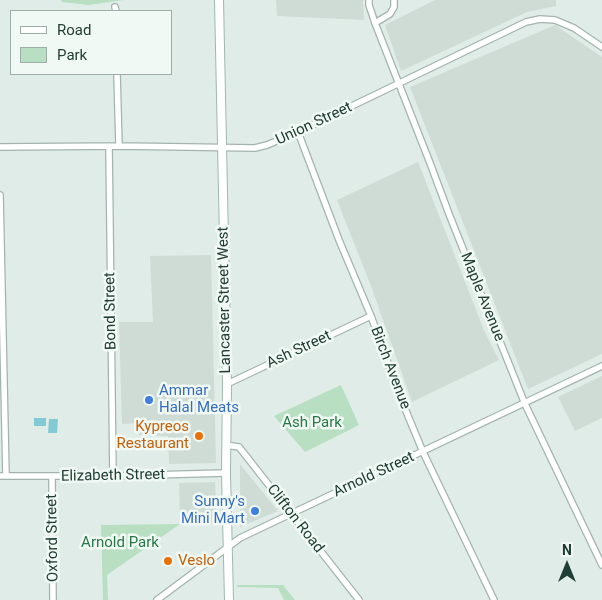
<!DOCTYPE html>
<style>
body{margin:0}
#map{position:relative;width:602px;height:600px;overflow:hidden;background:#e0ece7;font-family:Roboto,sans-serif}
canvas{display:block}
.legend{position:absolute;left:10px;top:10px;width:162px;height:65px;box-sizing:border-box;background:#f1f9f5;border:1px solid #9daea8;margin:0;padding:6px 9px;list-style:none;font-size:15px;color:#203e35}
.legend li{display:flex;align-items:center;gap:10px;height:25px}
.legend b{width:25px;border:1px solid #9daea8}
.north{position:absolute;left:542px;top:540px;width:50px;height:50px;-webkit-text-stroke:4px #f1f9f5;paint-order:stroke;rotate:0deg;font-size:14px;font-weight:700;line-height:20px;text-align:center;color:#203e35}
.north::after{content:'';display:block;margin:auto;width:18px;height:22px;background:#203e35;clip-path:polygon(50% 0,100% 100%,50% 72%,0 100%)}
</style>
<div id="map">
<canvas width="602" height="600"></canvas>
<ul class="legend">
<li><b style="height:6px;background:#fff"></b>Road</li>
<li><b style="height:14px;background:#b8dfc2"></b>Park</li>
</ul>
<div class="north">N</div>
</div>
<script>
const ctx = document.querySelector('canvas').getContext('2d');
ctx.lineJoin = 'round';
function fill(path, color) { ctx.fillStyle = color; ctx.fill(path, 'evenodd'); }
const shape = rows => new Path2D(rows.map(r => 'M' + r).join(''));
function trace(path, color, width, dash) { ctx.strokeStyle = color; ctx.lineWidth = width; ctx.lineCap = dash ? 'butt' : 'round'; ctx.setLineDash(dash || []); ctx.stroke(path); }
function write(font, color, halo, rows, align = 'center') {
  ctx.font = font + ' Roboto,sans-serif'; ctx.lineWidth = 5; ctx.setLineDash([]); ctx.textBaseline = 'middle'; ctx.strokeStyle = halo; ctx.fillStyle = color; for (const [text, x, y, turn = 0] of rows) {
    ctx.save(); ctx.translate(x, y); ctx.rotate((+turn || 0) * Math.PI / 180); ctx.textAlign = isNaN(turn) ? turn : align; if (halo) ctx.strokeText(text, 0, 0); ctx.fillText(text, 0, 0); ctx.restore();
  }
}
fill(shape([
 [276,0,363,0,364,20,277,16],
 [435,0,556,0,556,6,527,12,401,71,385,25],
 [555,25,602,57,602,354,528,389,410,87],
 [418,162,484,330,499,360,412,402,371,286,337,200],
 [211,255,216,463,169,464,168,436,139,435,139,423,122,424,119,322,153,322,150,256],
 [602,376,602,418,575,431,558,397],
 [240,464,278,511,240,527],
 [215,482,217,523,180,524,179,483]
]), '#cfdcd6');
fill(shape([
 [61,0,123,0,89,5,62,2],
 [341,385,359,425,305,452,274,416],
 [180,524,107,575,108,600,103,600,101,525],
 [237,585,283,585,295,600,284,600,278,588,237,587]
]), '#b8dfc2');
fill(shape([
 [34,418,46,418,46,426,34,426],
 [49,419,58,419,57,433,48,433]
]), '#84cad5');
const street = shape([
 [369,0,369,5,375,23,430,163,449,214,525,404,602,565],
 [115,7,116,11],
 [375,23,390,14,394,7,394,0],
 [117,74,119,146],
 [298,132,339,240,371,316,401,399,423,452,494,600],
 [109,146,113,476],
 [0,147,119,146,255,148,267,145,298,132,526,22,540,19,555,20,574,28,602,47],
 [0,195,6,476],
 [227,384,371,316],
 [226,445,239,447,359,600],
 [0,476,113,476,226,473],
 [52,477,53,600],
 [157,600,240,538,602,366]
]);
const secondary = shape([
 [219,0,227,384,226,473,229,600]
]);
trace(street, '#a3b4ae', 8);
trace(secondary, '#9eb9af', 10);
trace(street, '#fff', 5.5);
trace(secondary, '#fff', 8);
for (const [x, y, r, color] of [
 [149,400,5,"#3f7fe0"],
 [199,436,5,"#e8710a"],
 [255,511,5,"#3f7fe0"],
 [168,561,5,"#e8710a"]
]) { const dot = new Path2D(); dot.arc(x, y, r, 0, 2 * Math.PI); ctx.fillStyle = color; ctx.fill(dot); trace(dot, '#f1f9f5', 2); }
write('15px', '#203e35', '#f1f9f5', [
 ["Union Street",314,124,-25],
 ["Maple Avenue",482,297,68],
 ["Lancaster Street West",225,300,-91],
 ["Bond Street",111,311,-91],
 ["Ash Street",299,350,-25],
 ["Birch Avenue",390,368,69],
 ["Arnold Street",374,475,-25],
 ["Elizabeth Street",113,476,-1],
 ["Clifton Road",295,519,52],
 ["Oxford Street",53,538,-91]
]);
write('15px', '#366cbe', '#f1f9f5', [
 ["Ammar",159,391],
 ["Halal Meats",159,408],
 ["Sunny's",245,502,"right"],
 ["Mini Mart",245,519,"right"]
], 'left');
write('15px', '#277845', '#f1f9f5', [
 ["Ash Park",312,423],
 ["Arnold Park",120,543]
]);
write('15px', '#c56008', '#f1f9f5', [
 ["Kypreos",189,427],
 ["Restaurant",189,444],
 ["Veslo",178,561,"left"]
], 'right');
</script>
